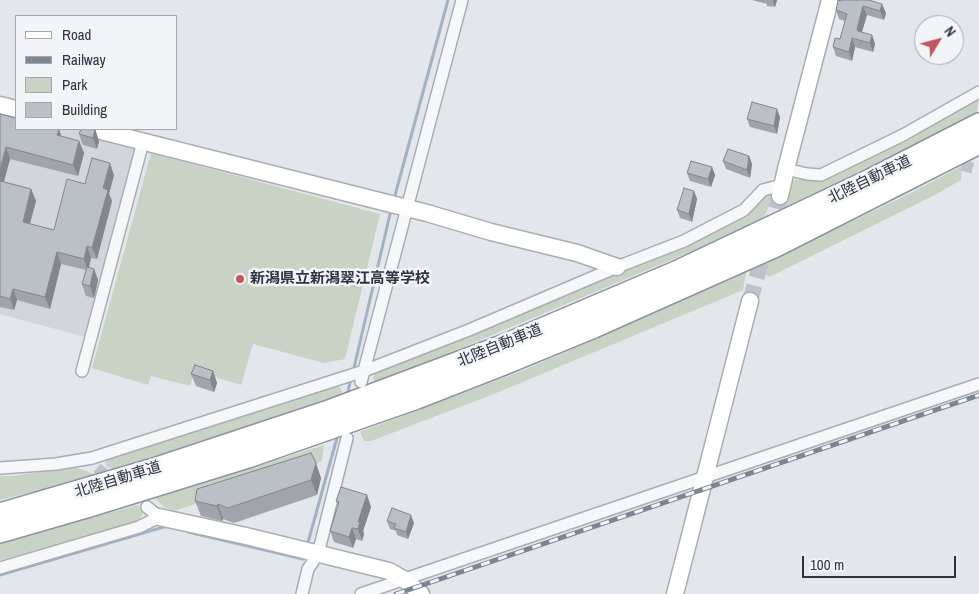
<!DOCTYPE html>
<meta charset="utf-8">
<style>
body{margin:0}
#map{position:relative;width:979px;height:594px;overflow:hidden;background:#e3e6ea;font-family:"Archivo Narrow",sans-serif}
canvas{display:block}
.legend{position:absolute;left:15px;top:15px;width:162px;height:115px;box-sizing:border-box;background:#f3f4f7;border:1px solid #a4a7ae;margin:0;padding:6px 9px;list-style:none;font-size:15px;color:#2d3340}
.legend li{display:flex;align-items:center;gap:10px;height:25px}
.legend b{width:25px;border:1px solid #a4a7ae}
.north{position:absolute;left:914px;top:15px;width:50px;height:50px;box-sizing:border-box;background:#f3f4f7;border:1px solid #a4a7ae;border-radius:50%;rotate:53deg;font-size:14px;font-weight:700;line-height:20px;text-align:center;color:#2d3340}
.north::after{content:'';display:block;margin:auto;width:18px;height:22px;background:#c15661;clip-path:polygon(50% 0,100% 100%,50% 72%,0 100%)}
.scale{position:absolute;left:802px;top:556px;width:154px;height:22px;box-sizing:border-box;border:2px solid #2d3340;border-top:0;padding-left:6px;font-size:15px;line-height:18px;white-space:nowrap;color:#2d3340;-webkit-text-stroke:4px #f3f4f7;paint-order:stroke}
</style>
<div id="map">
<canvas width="979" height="594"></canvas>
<ul class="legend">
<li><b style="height:6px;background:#fff"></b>Road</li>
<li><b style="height:6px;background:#7e8592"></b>Railway</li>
<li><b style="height:14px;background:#c8d3c5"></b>Park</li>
<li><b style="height:14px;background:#bbbfc6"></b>Building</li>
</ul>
<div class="north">N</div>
<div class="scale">100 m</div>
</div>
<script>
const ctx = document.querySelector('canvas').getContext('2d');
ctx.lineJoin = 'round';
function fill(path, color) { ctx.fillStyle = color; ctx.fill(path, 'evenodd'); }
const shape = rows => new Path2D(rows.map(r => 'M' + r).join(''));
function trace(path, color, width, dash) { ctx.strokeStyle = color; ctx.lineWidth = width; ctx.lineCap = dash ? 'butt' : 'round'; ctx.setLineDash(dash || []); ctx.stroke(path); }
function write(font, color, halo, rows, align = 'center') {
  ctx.font = font + ' "Archivo Narrow","Noto Sans JP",sans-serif'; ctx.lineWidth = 5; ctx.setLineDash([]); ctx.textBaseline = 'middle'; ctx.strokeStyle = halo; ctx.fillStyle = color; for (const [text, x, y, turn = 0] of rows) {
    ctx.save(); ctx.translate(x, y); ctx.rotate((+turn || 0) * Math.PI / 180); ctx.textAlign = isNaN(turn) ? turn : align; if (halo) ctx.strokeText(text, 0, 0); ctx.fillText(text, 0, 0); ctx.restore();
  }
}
fill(shape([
 [0,109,16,113,16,129,77,129,138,144,85,337,0,314]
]), '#d2d5dc');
fill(shape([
 [979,96,977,112,827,189,783,210,791,180,806,179],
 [151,153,380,214,345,359,324,363,253,344,241,385,195,371,190,386,151,376,148,385,92,368],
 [962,166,961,180,937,194,769,277,765,274,767,262,915,191],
 [770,194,774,194,762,222,375,384,373,377,376,370,616,272],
 [746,272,743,290,494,394,371,441,364,441,360,432,527,369],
 [337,384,341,389,342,397,114,470,105,465,107,459],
 [324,445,322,460,317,464,174,511,164,507,155,498],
 [75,467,91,473,93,477,0,500,0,476,12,476],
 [138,505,143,513,138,521,65,544,0,560,0,543]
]), '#c8d3c5');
trace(shape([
 [394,199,448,0],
 [353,372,391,210],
 [347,396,351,378],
 [188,532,303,559,304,556],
 [307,546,338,434],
 [0,575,167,526,170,527]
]), '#a2b2c6', 3);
trace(shape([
 [966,172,973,145],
 [97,468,114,481]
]), '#bfc2c8', 11, [11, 5.5]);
trace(shape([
 [750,301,780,196]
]), '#bfc2c8', 16, [16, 8]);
const street = shape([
 [786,169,807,174,821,175,903,135,979,92],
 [82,371,143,142],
 [361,382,462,0],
 [0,468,56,464,92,458,364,371,469,330,617,267,684,241,744,210,763,190,782,185],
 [0,568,139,527,159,517,147,507],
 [302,594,308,569,318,554,347,438],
 [361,594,979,384]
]);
const secondary = shape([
 [0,105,16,109],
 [93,129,427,213,491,232,577,253,617,267],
 [780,196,786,169,830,0],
 [159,517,246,536,389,571,405,580,421,594],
 [675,594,750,301]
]);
const highway = shape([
 [0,514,157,468,326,412,502,346,676,272,870,180,979,124],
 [0,532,90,506,248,457,417,398,504,364,594,327,776,246,979,143]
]);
trace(street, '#a9adb4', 14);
trace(secondary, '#a9adb4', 19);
trace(highway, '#8c939f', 24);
trace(street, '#f6f7f9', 11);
trace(secondary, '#fff', 16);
trace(highway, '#fff', 21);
const rail = shape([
 [396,594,979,395]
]);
trace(rail, '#7e8592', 5);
trace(rail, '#f3f4f7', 3, [9]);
fill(shape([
 [752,0,777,0,775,7,767,6,767,4],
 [869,0,886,13,884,20,867,15,862,32,872,35,875,44,873,52,855,47,852,61,836,56,833,47,840,39,845,21,839,19,836,10,841,1],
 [0,114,61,137,79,141,84,153,78,176,10,159,4,182,31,189,36,201,30,224,54,230,85,184,114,175,109,194,112,201,97,259,91,258,89,267,94,269,98,280,94,298,86,296,82,284,86,270,61,264,50,309,17,300,14,310,0,307],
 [780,117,777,134,750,127,747,119],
 [95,129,99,141,97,149,83,145,79,134],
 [749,156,752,164,750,178,726,169,723,161],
 [712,167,715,175,711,187,690,181,687,173],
 [694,191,697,199,692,222,680,218,677,210],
 [213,371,217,383,214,392,196,386,191,374],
 [321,478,317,495,234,523,223,519,222,521,201,516,195,501],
 [367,495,371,507,363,531,364,534,362,541,356,539,353,548,334,542,330,531,338,506,336,501],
 [387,521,414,523,408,539,397,535,396,531,390,529]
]), '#a1a4aa');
fill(shape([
 [773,0,777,0,775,7,773,1],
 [882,4,886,13,884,20,880,11],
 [863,6,867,15,860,38,857,29],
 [872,35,875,44,873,52,870,43],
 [852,38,855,47,852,61,849,52],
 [777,109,780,117,777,134,774,126],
 [59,129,63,141,57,135],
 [95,129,99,141,97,149,93,138],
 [79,141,84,153,78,176,73,165],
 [6,147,10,159,1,192,0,188,0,170],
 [749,156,752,164,750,178,747,170],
 [110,163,114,175,109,194,112,201,97,259,92,248,103,188],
 [712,167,715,175,711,187,708,179],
 [31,189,36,201,27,234,23,222],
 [694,191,697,199,692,222,689,214],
 [87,246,91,258,88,270,84,259],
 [57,252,61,264,50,309,45,297],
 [94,269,98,280,94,298,90,286],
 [13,289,17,300,14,310,10,299],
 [213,371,217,383,214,392,210,380],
 [316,463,321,478,317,495,311,480],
 [367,495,371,507,363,531,364,534,362,541,358,529,358,522],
 [218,504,223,519,222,521,217,506],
 [411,515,414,523,408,539,406,532],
 [352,528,356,539,353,548,349,537]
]), '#83868b');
const building = shape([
 [838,0,841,1,842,0,869,0,882,4,880,11,863,6,857,29,858,31,872,35,870,43,852,38,849,52,833,47,835,38,840,39,847,14,836,10,838,0],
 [752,102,777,109,774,126,747,119,752,102],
 [0,114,16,118,16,129,59,129,57,135,79,141,73,165,6,147,0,170,0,114],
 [81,129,95,129,93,138,79,134,81,129],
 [728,149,749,156,747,170,723,161,728,149],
 [92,158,110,163,103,188,108,190,92,248,87,246,84,259,57,252,45,297,13,289,10,299,0,296,0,181,31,189,23,222,54,230,67,179,85,184,92,158],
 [691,161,712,167,708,179,687,173,691,161],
 [684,188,694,191,689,214,677,210,684,188],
 [87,267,94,269,90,286,82,284,87,267],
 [195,365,213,371,210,380,191,374,195,365],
 [311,453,316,463,311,480,228,508,218,504,217,506,195,501,197,489,311,453],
 [341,487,367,495,358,522,360,522,358,529,352,528,349,537,330,531,339,502,336,501,341,487],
 [392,508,411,515,406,532,394,528,396,524,387,521,392,508]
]);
fill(building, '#bbbfc6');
trace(building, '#83868b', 1);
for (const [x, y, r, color] of [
 [240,279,5,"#c15661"]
]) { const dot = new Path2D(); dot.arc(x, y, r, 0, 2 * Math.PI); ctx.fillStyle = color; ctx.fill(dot); trace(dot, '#f3f4f7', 2); }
write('15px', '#2d3340', '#f3f4f7', [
 ["北陸自動車道",870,180,-26],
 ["北陸自動車道",500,346,-22],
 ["北陸自動車道",118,480,-17]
]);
write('bold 15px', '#2d3340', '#f3f4f7', [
 ["新潟県立新潟翠江高等学校",250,279]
], 'left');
</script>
